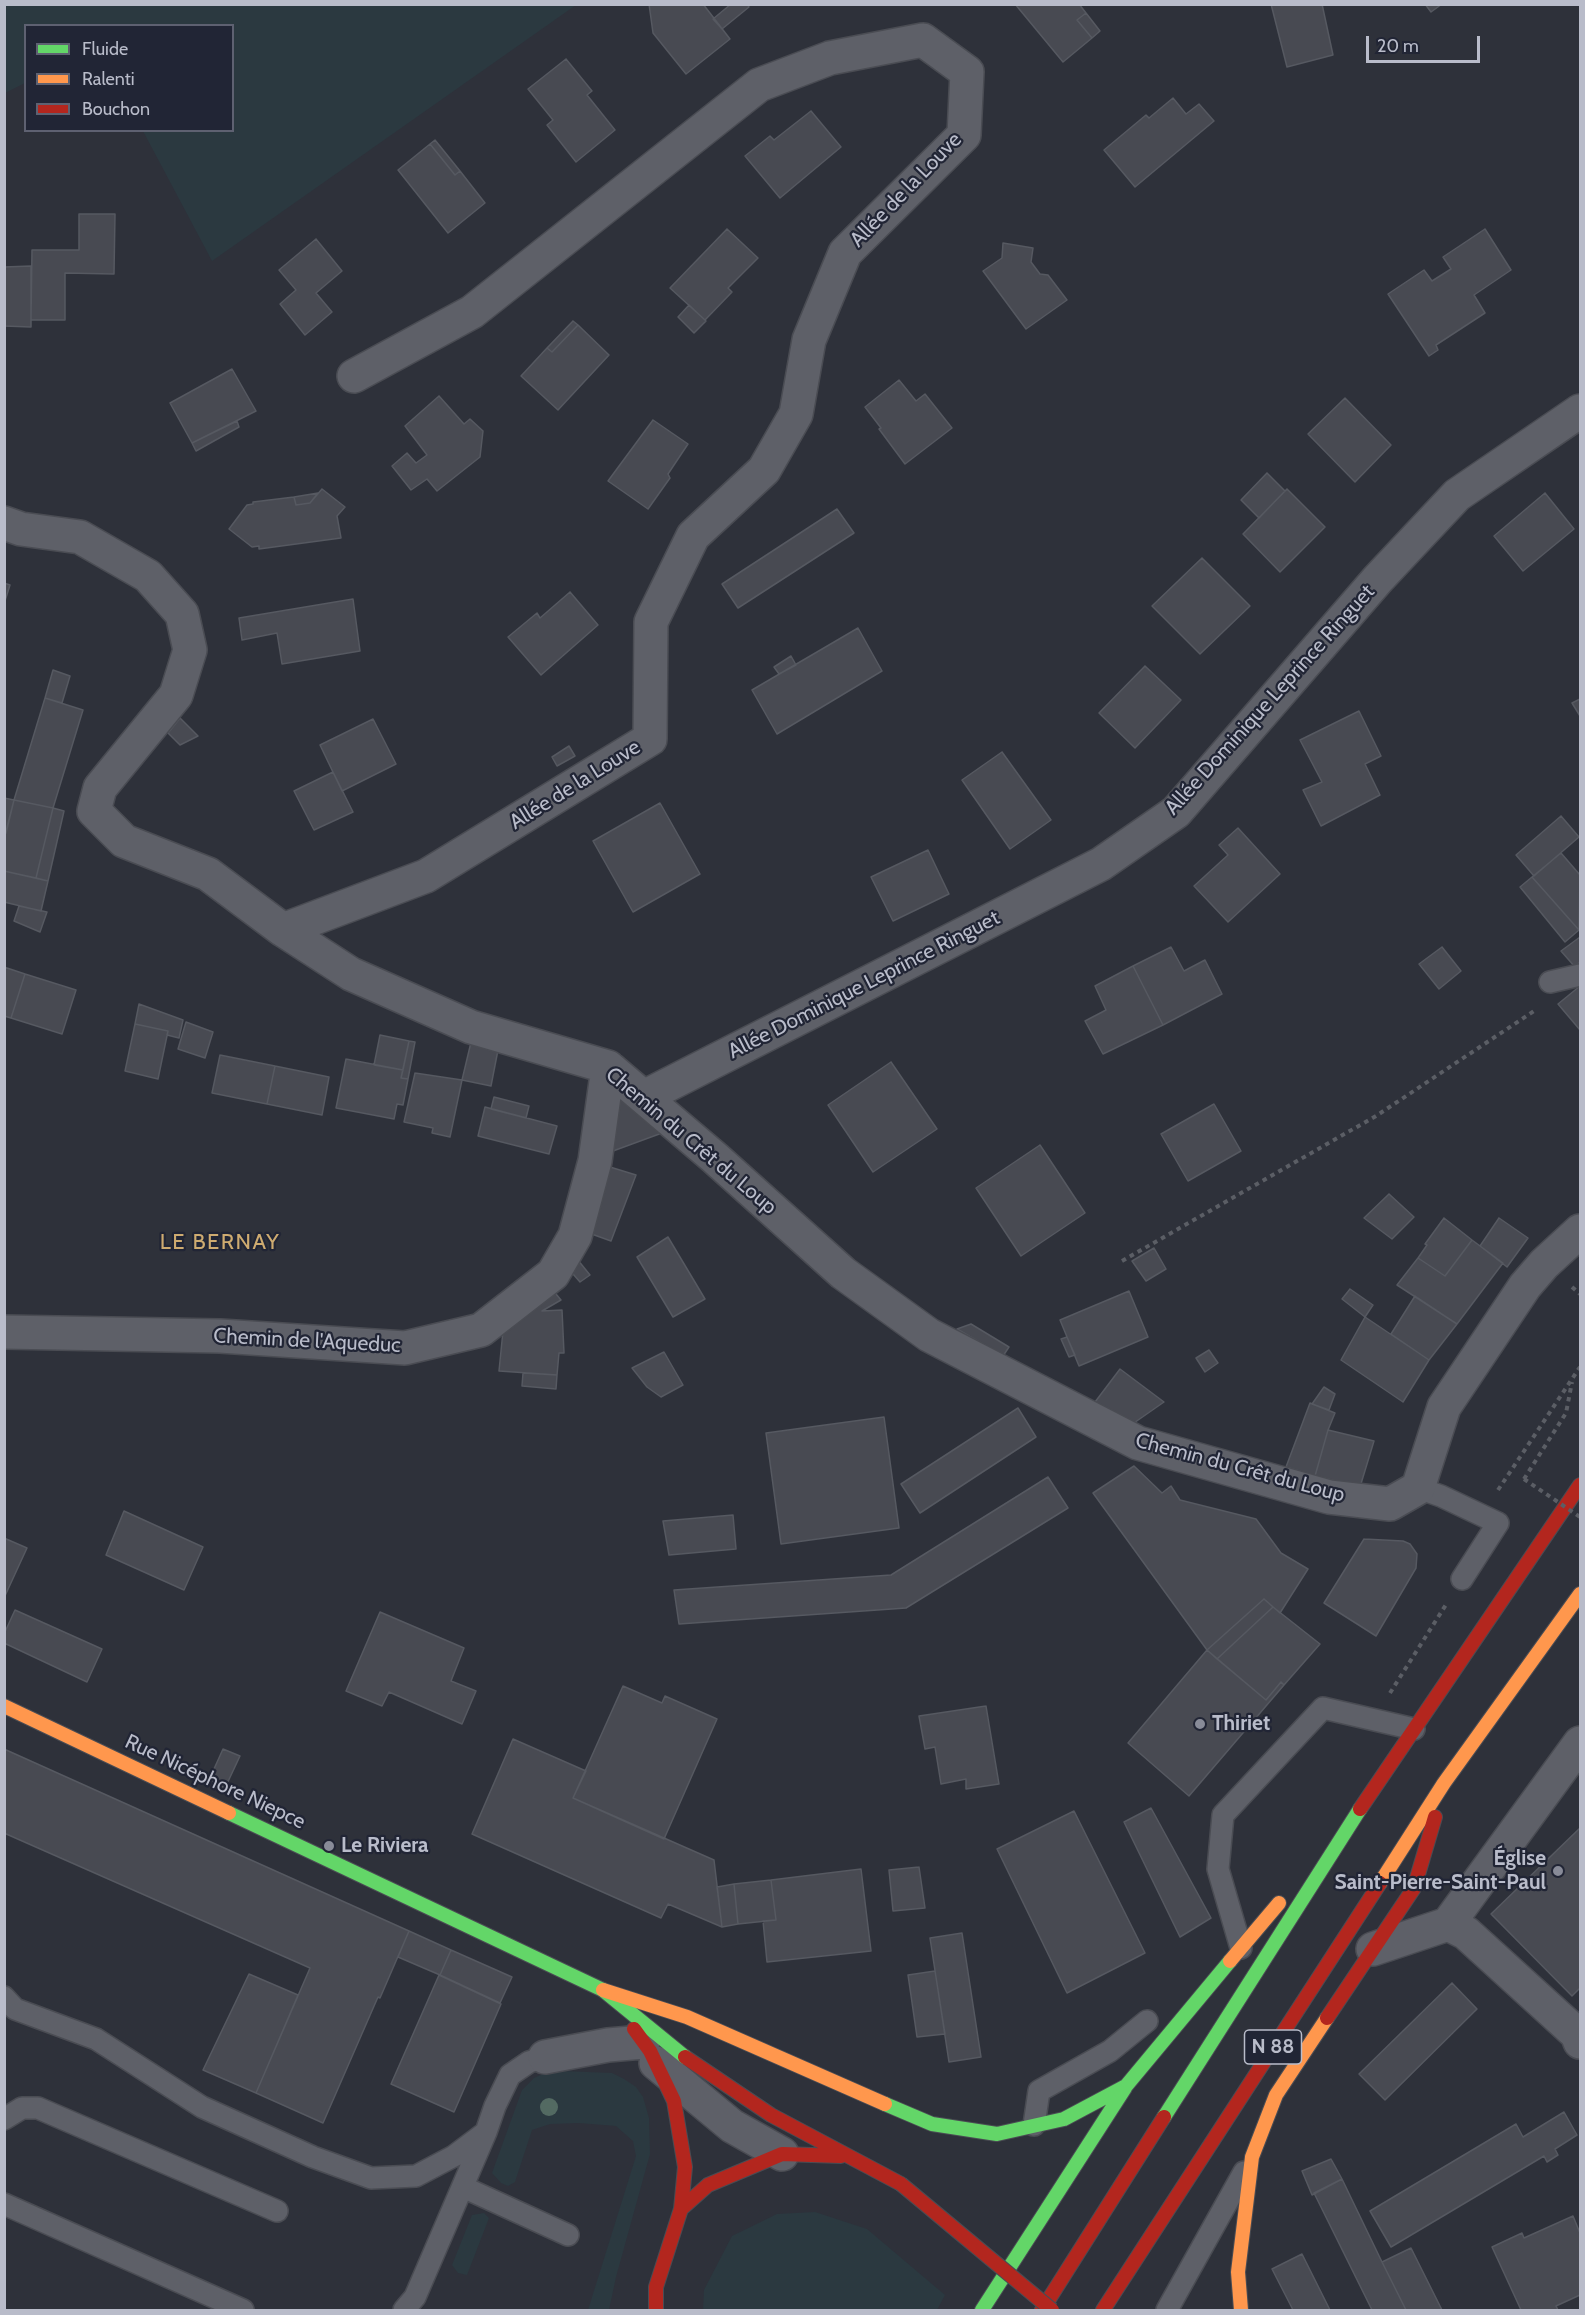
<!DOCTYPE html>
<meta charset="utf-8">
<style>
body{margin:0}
#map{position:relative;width:1585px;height:2315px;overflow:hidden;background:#2e313a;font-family:Cabin,sans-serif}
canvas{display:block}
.frame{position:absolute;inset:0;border:6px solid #b9bcca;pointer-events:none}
.legend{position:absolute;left:24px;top:24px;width:210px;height:108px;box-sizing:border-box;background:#212535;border:2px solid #5e6171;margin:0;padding:8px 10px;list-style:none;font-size:18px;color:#b9bcca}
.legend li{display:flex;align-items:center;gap:12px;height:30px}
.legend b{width:30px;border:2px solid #5e6171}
.scale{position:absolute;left:1366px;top:36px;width:114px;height:27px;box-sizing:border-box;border:3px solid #b9bcca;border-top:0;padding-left:8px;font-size:18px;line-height:21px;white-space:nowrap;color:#b9bcca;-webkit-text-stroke:4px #212535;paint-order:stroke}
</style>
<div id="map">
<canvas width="1585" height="2315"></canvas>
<div class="frame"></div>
<ul class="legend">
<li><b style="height:8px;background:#63d668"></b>Fluide</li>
<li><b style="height:8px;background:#ff974d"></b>Ralenti</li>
<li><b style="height:8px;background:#b3261e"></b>Bouchon</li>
</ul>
<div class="scale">20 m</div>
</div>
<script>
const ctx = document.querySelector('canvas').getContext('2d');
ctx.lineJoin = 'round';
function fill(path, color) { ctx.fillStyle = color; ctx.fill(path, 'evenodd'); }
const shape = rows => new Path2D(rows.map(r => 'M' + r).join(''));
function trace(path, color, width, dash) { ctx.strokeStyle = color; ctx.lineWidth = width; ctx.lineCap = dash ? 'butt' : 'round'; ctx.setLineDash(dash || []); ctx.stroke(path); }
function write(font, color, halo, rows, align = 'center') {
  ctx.font = font + ' Cabin,sans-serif'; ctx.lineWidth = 4.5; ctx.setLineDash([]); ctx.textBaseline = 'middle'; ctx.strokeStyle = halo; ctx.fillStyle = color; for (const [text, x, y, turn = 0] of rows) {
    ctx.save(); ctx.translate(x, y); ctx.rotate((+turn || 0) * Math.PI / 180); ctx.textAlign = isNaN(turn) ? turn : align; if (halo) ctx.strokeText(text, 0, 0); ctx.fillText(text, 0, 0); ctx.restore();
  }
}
fill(shape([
 [5,4,576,4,576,5,212,261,143,131,232,130,232,26,26,26,25,83,5,93],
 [562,2071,612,2073,624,2079,636,2087,643,2097,649,2118,650,2154,616,2277,609,2310,588,2310,636,2156,633,2141,616,2126,579,2123,550,2124,532,2130,515,2182,508,2186,501,2183,492,2173,522,2090,534,2078,547,2072],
 [815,2212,867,2229,945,2295,937,2310,703,2310,704,2290,732,2236,777,2214],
 [484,2213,489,2218,467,2275,458,2273,452,2265,472,2215]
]), '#2b3940');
const building = shape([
 [649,4,703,4,730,39,686,74,653,33,649,4],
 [731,4,747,4,749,7,722,29,713,19,731,4],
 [1015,4,1079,4,1086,13,1077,20,1092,38,1063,62,1015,4],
 [1271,4,1322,4,1333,55,1287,67,1271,4],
 [1425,4,1442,4,1431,12,1425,4],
 [1086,13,1100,31,1092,38,1077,20,1086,13],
 [566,59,592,91,587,95,615,130,576,162,547,125,553,120,528,89,566,59],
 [1173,98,1186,114,1199,104,1214,121,1135,187,1104,150,1146,115,1149,118,1173,98],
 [811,111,841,147,780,198,745,156,770,136,774,140,811,111],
 [435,140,460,171,455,175,430,144,435,140],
 [430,144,455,175,460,171,485,203,448,233,398,170,430,144],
 [79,214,115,214,114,274,65,273,65,320,31,320,32,250,79,250,79,214],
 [727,229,758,258,728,288,732,292,705,320,670,288,727,229],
 [1485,229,1511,270,1474,295,1485,313,1436,345,1438,350,1429,356,1388,294,1424,270,1432,281,1451,269,1443,257,1485,229],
 [316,239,342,271,316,293,332,312,305,335,280,304,296,290,279,270,316,239],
 [1003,243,1033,248,1031,262,1040,274,1048,275,1067,300,1026,329,983,271,1002,258,1003,243],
 [31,266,31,327,4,326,4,267,31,266],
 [689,305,706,321,694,333,678,317,689,305],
 [573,321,578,325,552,352,547,348,573,321],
 [578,325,609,355,558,410,521,376,547,348,552,352,578,325],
 [232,369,256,411,192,443,170,403,232,369],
 [899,380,916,401,925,394,952,428,905,464,879,429,881,428,865,407,899,380],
 [439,396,464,424,470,419,483,431,480,457,437,491,427,479,411,490,392,466,407,453,416,463,427,455,405,426,439,396],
 [1345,398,1391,445,1355,482,1308,434,1345,398],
 [653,420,688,444,668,474,670,478,648,509,608,481,653,420],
 [237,421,239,427,196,451,192,443,237,421],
 [1267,473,1285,491,1259,518,1241,500,1267,473],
 [322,489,345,507,337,516,341,538,259,549,259,546,252,547,229,529,247,505,253,504,253,502,294,497,296,505,310,503,322,489],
 [1287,489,1325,527,1280,572,1243,534,1287,489],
 [318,493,310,503,296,505,294,497,318,493],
 [1545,493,1574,529,1523,571,1494,536,1545,493],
 [837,509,854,533,738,608,722,584,837,509],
 [1202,558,1250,606,1200,654,1152,606,1202,558],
 [4,583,10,585,4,604,4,583],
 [570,592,598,625,541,675,508,637,537,613,540,618,570,592],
 [353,599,360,651,282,664,277,633,242,640,239,618,353,599],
 [858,628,882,671,777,734,752,690,858,628],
 [791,656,796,665,779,674,774,667,791,656],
 [1145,666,1181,700,1135,748,1099,713,1145,666],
 [53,670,70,676,62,703,45,698,53,670],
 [45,698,83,710,53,808,14,800,45,698],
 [1580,699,1580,716,1572,703,1580,699],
 [1359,711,1381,756,1365,764,1380,795,1321,826,1303,790,1322,782,1300,740,1359,711],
 [180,718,198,736,180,745,168,733,180,718],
 [373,719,396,764,342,791,320,745,373,719],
 [569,746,575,756,557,766,552,757,569,746],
 [1002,752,1051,820,1010,849,962,780,1002,752],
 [333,772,353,812,314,830,294,791,333,772],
 [4,798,14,800,6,833,4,833,4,798],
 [14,800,53,808,36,878,4,871,4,839,14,800],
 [660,803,700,874,633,912,593,841,660,803],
 [53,808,64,811,48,881,36,878,53,808],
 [1561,816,1579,837,1534,876,1516,855,1561,816],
 [1238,828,1280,874,1228,922,1194,886,1228,855,1219,845,1238,828],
 [928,850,949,894,893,921,871,877,928,850],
 [1561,853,1580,875,1579,930,1532,877,1561,853],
 [4,871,48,881,41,911,4,902,4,871],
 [1532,877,1579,930,1565,942,1520,887,1532,877],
 [19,906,47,912,40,932,14,921,19,906],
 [1580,937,1580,962,1575,967,1561,951,1580,937],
 [1171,947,1184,971,1205,960,1222,994,1163,1025,1133,966,1171,947],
 [1442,947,1461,971,1439,989,1419,964,1442,947],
 [1133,966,1163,1025,1103,1054,1085,1021,1106,1010,1095,986,1133,966],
 [4,967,25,974,11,1018,4,1016,4,967],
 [25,974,76,990,62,1034,11,1018,25,974],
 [1580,986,1580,1030,1558,1004,1580,986],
 [139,1004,183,1020,179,1038,167,1035,168,1031,135,1024,139,1004],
 [186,1022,213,1032,205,1058,178,1049,186,1022],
 [135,1024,168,1031,158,1079,125,1071,135,1024],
 [380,1035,409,1041,403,1070,374,1065,380,1035],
 [472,1038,498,1050,491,1086,462,1080,472,1038],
 [409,1041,415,1042,408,1079,401,1078,409,1041],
 [220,1055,275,1066,267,1104,212,1093,220,1055],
 [346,1059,403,1070,401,1078,408,1079,403,1105,397,1104,394,1119,336,1108,346,1059],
 [891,1062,937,1129,873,1172,828,1105,891,1062],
 [275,1066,329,1077,322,1115,267,1104,275,1066],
 [415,1073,462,1080,450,1137,432,1133,433,1128,404,1122,415,1073],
 [494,1097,529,1106,526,1118,491,1109,494,1097],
 [623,1098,662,1133,613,1151,618,1101,623,1098],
 [1214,1104,1241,1151,1188,1181,1161,1134,1214,1104],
 [485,1107,557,1126,549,1154,478,1136,485,1107],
 [1040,1145,1085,1213,1021,1256,976,1188,1040,1145],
 [610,1167,636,1175,611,1241,586,1232,610,1167],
 [1389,1194,1414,1217,1392,1239,1364,1218,1389,1194],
 [1444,1218,1472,1240,1445,1276,1418,1258,1427,1245,1425,1244,1444,1218],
 [1499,1218,1528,1238,1507,1267,1480,1246,1499,1218],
 [668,1237,705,1299,673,1317,637,1257,668,1237],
 [1472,1240,1503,1263,1457,1324,1397,1285,1418,1258,1445,1276,1472,1240],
 [1154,1248,1166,1269,1146,1281,1132,1261,1154,1248],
 [573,1254,590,1275,580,1282,566,1266,573,1254],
 [551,1288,561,1300,542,1311,562,1310,564,1353,559,1353,557,1375,499,1371,503,1331,551,1288],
 [1350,1289,1373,1305,1365,1317,1342,1299,1350,1289],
 [1129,1291,1148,1337,1079,1366,1060,1320,1129,1291],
 [1415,1296,1457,1324,1429,1360,1391,1334,1415,1296],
 [1365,1317,1429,1360,1403,1402,1341,1360,1365,1317],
 [971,1324,1009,1347,1003,1356,957,1329,971,1324],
 [1067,1337,1075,1355,1069,1357,1061,1339,1067,1337],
 [1209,1350,1218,1363,1205,1372,1196,1358,1209,1350],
 [664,1352,683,1385,661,1397,647,1387,632,1368,664,1352],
 [1120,1369,1164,1402,1131,1425,1092,1406,1120,1369],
 [523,1373,557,1375,556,1389,522,1386,523,1373],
 [1324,1387,1335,1394,1329,1410,1312,1404,1324,1387],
 [1310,1403,1335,1413,1328,1430,1315,1476,1286,1467,1310,1403],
 [1018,1408,1036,1437,920,1513,901,1484,1018,1408],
 [884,1417,899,1528,781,1544,766,1433,884,1417],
 [1328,1430,1374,1441,1360,1487,1315,1476,1328,1430],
 [1134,1466,1162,1493,1171,1486,1180,1500,1256,1519,1281,1553,1308,1569,1280,1613,1264,1599,1207,1650,1093,1493,1134,1466],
 [1048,1477,1068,1508,906,1608,679,1624,674,1590,891,1575,1048,1477],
 [124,1511,203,1547,184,1590,106,1555,124,1511],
 [733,1515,736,1549,669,1555,663,1521,733,1515],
 [4,1538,27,1548,4,1598,4,1538],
 [1364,1539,1403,1541,1410,1544,1417,1554,1416,1568,1376,1636,1324,1603,1364,1539],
 [1264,1599,1273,1607,1217,1659,1207,1650,1264,1599],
 [1273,1607,1320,1644,1284,1685,1281,1682,1266,1700,1217,1659,1273,1607],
 [15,1610,102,1649,87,1682,4,1643,4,1634,15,1610],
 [380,1612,464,1648,451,1681,476,1691,462,1724,389,1692,382,1706,346,1691,380,1612],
 [1207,1650,1266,1700,1281,1682,1284,1685,1189,1796,1128,1743,1207,1650],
 [623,1686,662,1703,665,1696,717,1719,664,1839,573,1798,623,1686],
 [986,1706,999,1784,966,1789,966,1779,941,1784,935,1747,925,1749,919,1716,986,1706],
 [513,1739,586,1771,573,1798,714,1860,722,1927,668,1904,661,1918,472,1834,513,1739],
 [4,1749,409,1931,380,1998,378,1997,323,2123,256,2093,310,1968,4,1833,4,1749],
 [223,1749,240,1756,225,1788,209,1780,223,1749],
 [1151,1808,1211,1918,1180,1937,1124,1822,1151,1808],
 [1074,1811,1145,1953,1067,1993,997,1849,1074,1811],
 [1580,1828,1580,1988,1572,1996,1491,1914,1580,1828],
 [919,1867,925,1908,893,1911,889,1870,919,1867],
 [861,1869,871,1951,767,1962,763,1921,776,1920,771,1880,861,1869],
 [771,1880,776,1920,738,1924,734,1884,771,1880],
 [734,1884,738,1924,722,1927,717,1887,734,1884],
 [409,1931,451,1950,440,1975,398,1957,409,1931],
 [962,1933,981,2057,949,2062,930,1938,962,1933],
 [451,1950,512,1977,500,2003,440,1975,451,1950],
 [935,1971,945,2034,917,2037,908,1975,935,1971],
 [249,1974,298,1995,256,2093,203,2070,249,1974],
 [439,1975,501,2004,454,2112,391,2084,439,1975],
 [1452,1983,1477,2009,1385,2100,1359,2074,1452,1983],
 [1564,2112,1577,2135,1555,2149,1558,2155,1547,2162,1544,2156,1391,2247,1370,2211,1516,2124,1523,2137,1564,2112],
 [1331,2159,1342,2179,1312,2195,1302,2171,1331,2159],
 [1342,2179,1382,2262,1406,2310,1372,2310,1314,2193,1342,2179],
 [1573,2216,1580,2233,1580,2295,1556,2306,1558,2310,1521,2310,1492,2247,1522,2233,1524,2238,1573,2216],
 [1411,2248,1442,2310,1406,2310,1382,2262,1411,2248],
 [1302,2254,1330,2310,1293,2310,1272,2269,1302,2254]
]);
fill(building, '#484a52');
trace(building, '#565961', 1.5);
const lane = shape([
 [1550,982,1580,975],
 [1418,1488,1441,1496,1498,1523,1462,1579],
 [1241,1948,1218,1869,1223,1815,1323,1708,1414,1729],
 [4,1997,15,2009,96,2039,202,2107,313,2157,371,2178,416,2176,454,2156,486,2132],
 [4,2119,22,2108,38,2108,277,2211],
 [1034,2125,1039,2091,1110,2051,1147,2021],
 [463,2187,568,2235],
 [4,2204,243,2310],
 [404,2310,415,2297,486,2132,495,2106,510,2075,529,2062,545,2057],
 [1167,2310,1244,2172]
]);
const street = shape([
 [4,523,21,529,80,537,148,576,182,614,190,650,176,695,100,788,94,811,124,841,208,874,283,930,351,974,471,1027,608,1067,715,1158,843,1273,929,1335,1138,1443,1329,1497,1390,1504,1418,1488,1444,1407,1525,1286,1544,1264,1580,1231],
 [283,930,426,876,650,739,651,622,693,536,764,470,796,414,809,340,845,253,964,135,967,72,923,40,830,58,759,85,472,312,354,376],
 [644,1097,1101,864,1176,812,1378,579,1457,495,1580,411],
 [4,1332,220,1336,405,1348,481,1330,553,1274,575,1236,595,1161,608,1067],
 [1448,1924,1580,1743],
 [1373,1949,1448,1924,1466,1933,1577,2034,1580,2042],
 [545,2057,608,2045,643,2042],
 [656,2063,732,2126,782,2154]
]);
const fast = shape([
 [229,1813,603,1990,685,2057],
 [885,2104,932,2124,997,2134,1064,2119,1126,2086,1230,1961],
 [1164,2117,1360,1809],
 [982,2310,1125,2088]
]);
const slow = shape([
 [4,1706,229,1813],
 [1380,1883,1444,1783,1580,1594],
 [1230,1961,1279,1903],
 [603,1990,687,2017,885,2104],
 [1241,2310,1238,2272,1252,2157,1276,2095,1327,2018]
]);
const jam = shape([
 [1360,1809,1580,1485],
 [1327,2018,1414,1888,1435,1817],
 [634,2029,650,2051,674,2101,685,2167,681,2209,656,2287,656,2310],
 [685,2057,771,2115,901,2184],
 [681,2209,708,2185,782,2154,841,2156],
 [1042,2310,1164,2117],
 [1103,2310,1380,1883]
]);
trace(lane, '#4a4c53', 24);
trace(street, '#4a4c53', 36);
trace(fast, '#4a4c53', 16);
trace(slow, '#4a4c53', 16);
trace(jam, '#4a4c53', 16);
trace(shape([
 [1122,1261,1376,1116,1537,1009],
 [1572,1287,1580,1294],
 [1524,1479,1566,1413,1572,1382],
 [1498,1490,1580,1367],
 [1390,1693,1447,1603]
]), '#5b5e65', 4, [4.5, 4.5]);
trace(lane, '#5e6068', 21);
trace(street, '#5e6068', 33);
trace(fast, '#63d668', 14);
trace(slow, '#ff974d', 14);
trace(jam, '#b3261e', 14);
const jamBridge = shape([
 [901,2184,1052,2310]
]);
trace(jamBridge, '#4a4c53', 16, []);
trace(shape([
 [1524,1479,1580,1517]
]), '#5b5e65', 4, [4.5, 4.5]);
trace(jamBridge, '#b3261e', 14);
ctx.fillStyle = '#536a62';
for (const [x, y] of [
 [549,2107]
]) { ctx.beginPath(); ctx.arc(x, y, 9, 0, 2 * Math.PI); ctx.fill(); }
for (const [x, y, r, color] of [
 [1200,1724,6,"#888b98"],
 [329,1846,6,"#888b98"],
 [1558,1871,6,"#888b98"]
]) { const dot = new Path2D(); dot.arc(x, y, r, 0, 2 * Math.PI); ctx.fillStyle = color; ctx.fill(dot); trace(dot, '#212535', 2); }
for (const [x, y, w] of [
 [1273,2047,57]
]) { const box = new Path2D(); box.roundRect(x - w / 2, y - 17, w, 34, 4.5); ctx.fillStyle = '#212535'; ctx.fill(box); trace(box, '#b9bcca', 1.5); }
write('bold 20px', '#b9bcca', null, [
 ["N 88",1273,2047]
]);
write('21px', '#b9bcca', '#212535', [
 ["Allée de la Louve",906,190,-46],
 ["Allée Dominique Leprince Ringuet",1270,700,-48],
 ["Allée de la Louve",575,785,-32],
 ["Allée Dominique Leprince Ringuet",864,985,-27],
 ["Chemin du Crêt du Loup",691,1141,40],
 ["Chemin de l'Aqueduc",307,1341,3],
 ["Chemin du Crêt du Loup",1240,1468,15],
 ["Rue Nicéphore Niepce",215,1782,25]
]);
write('bold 21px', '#b9bcca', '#212535', [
 ["Thiriet",1212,1724],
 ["Le Riviera",341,1846],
 ["Église",1546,1859,"right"],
 ["Saint-Pierre-Saint-Paul",1546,1883,"right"]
], 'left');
ctx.letterSpacing = '1.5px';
write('22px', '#ceab70', '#212535', [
 ["LE BERNAY",220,1243]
]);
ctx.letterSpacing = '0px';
</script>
